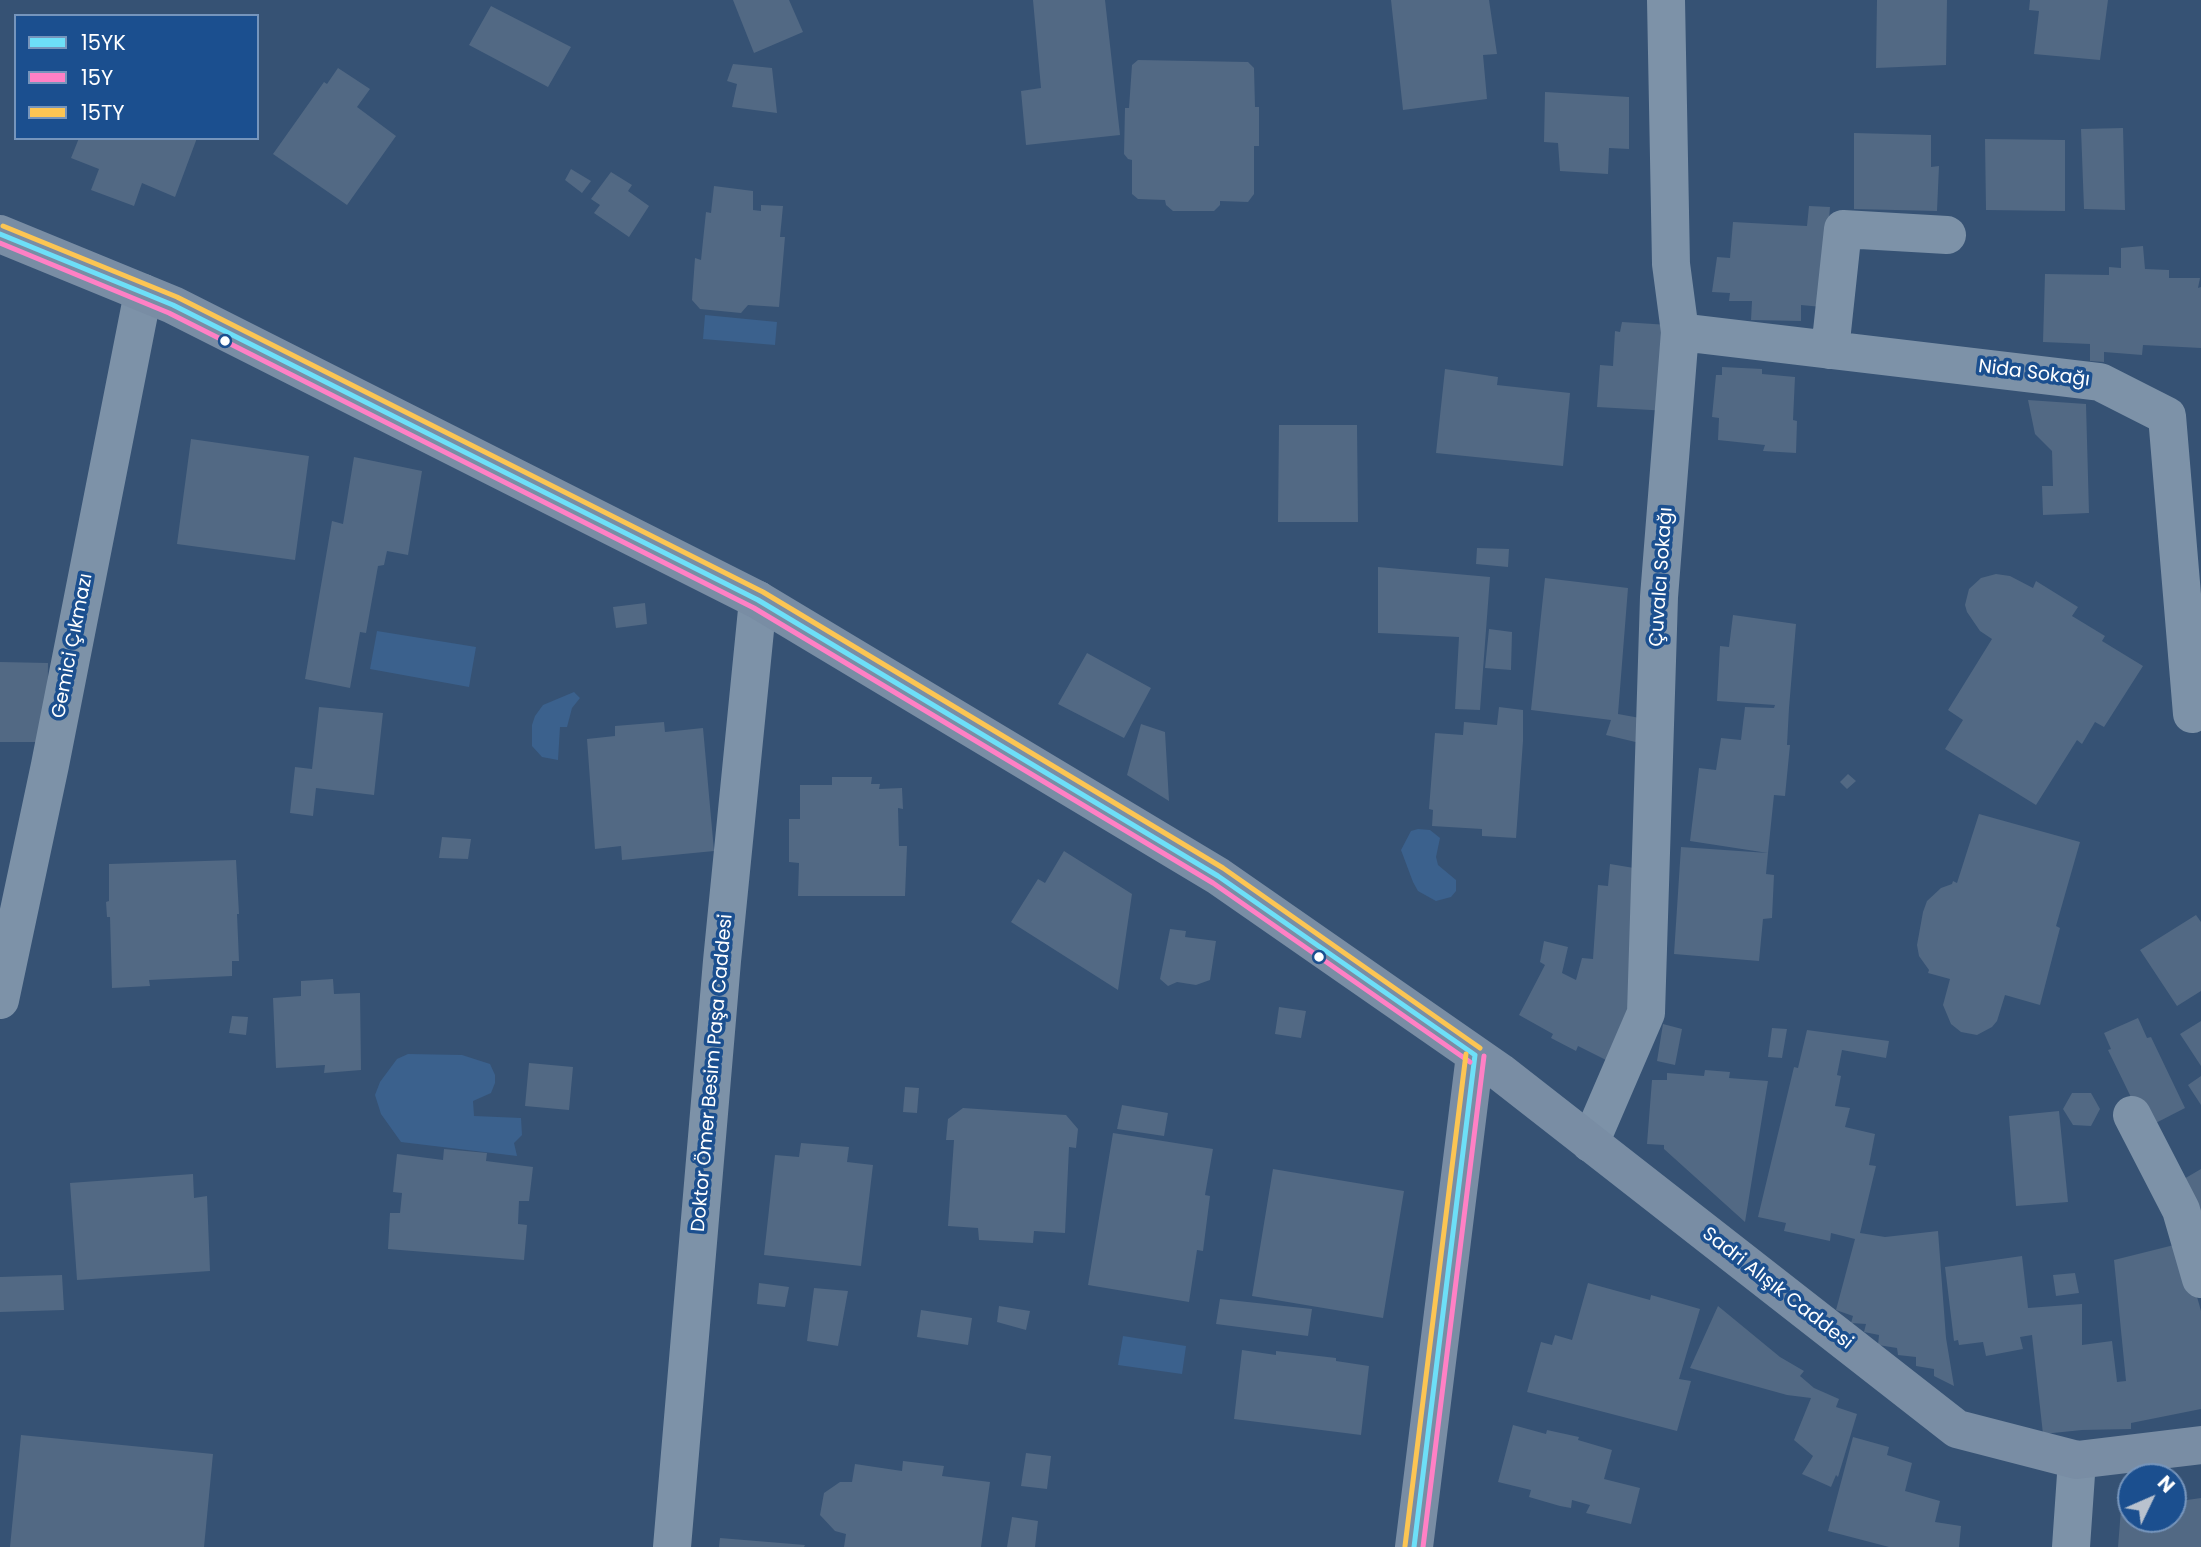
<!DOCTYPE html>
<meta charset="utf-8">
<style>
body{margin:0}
#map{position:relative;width:2201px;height:1547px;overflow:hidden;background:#365274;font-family:Poppins,sans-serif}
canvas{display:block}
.legend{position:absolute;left:14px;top:14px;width:245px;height:126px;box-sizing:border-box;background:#1b4f8f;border:2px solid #7695bc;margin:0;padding:9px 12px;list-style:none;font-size:21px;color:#fff}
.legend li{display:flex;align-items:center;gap:14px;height:35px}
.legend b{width:35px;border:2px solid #7695bc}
.north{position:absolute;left:2117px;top:1463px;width:70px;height:70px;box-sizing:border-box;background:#1b4f8f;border:2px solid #7695bc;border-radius:50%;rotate:46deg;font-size:19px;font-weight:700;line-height:28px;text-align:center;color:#fff}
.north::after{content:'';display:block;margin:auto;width:24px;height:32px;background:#b9c2ce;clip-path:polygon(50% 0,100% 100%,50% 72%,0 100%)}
</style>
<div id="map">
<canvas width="2201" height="1547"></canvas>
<ul class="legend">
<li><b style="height:9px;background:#6ddff8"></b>15YK</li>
<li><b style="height:9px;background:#ff80c5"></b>15Y</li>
<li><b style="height:9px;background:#fcc553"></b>15TY</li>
</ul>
<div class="north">N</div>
</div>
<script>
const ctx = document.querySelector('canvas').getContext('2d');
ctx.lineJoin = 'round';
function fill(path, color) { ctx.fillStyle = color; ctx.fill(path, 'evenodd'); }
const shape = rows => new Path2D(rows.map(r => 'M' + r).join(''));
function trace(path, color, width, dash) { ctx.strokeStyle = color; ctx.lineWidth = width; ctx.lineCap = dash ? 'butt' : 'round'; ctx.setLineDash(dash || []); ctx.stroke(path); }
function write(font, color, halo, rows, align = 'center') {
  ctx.font = font + ' Poppins,sans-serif'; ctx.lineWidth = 7; ctx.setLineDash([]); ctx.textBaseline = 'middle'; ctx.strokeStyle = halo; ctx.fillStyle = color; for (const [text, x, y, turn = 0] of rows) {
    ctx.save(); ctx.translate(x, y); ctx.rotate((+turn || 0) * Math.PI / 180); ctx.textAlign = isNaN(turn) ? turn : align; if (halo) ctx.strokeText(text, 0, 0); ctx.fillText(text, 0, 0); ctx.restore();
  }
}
fill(shape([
 [705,315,777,322,775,345,703,339],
 [377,631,476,647,469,687,370,669],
 [574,692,580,698,572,708,567,727,560,727,558,760,542,757,532,746,532,725,535,716,543,705],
 [1418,829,1430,830,1440,838,1436,857,1438,865,1456,880,1456,891,1451,897,1436,901,1418,891,1413,882,1401,850,1411,831],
 [408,1054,462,1055,490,1064,495,1075,495,1083,491,1093,473,1101,474,1116,521,1118,522,1135,514,1143,517,1156,401,1142,381,1114,375,1095,380,1082,397,1059],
 [1123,1336,1186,1346,1182,1374,1118,1365]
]), '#3b618d');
fill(shape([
 [733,0,789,0,803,32,754,53],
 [1033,0,1105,0,1120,135,1026,145,1021,91,1041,88],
 [1391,0,1489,0,1497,54,1483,55,1487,99,1403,110],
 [1877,0,1947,0,1946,65,1876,68],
 [2030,0,2108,0,2100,60,2034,54,2039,11,2029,10],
 [491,6,571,47,548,87,469,45],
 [1138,60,1248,62,1254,68,1255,107,1259,107,1259,146,1254,146,1254,194,1248,202,1220,201,1220,205,1214,211,1173,211,1166,205,1165,200,1138,199,1132,194,1132,160,1128,159,1124,154,1125,108,1129,108,1132,65],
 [733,64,772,68,777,113,732,107,737,84,727,81],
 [338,68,370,89,357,107,396,136,347,205,273,154,324,82,327,84],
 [1545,92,1629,97,1629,149,1609,148,1608,174,1560,171,1558,143,1544,142],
 [2123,128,2125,210,2084,209,2081,129],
 [1854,133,1931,135,1931,167,1939,166,1937,211,1854,209],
 [79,138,197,138,175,197,142,183,134,206,91,190,99,169,71,158],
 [1985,139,2065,140,2065,211,1986,210],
 [571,169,591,181,582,193,565,180],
 [611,172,632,185,628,191,649,206,629,237,594,213,600,205,591,199],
 [714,186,753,191,753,210,761,211,761,205,783,206,780,237,785,237,779,307,748,305,741,313,700,309,692,300,695,258,701,260,706,212,711,213],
 [1809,206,1830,207,1822,307,1801,305,1801,321,1751,320,1752,301,1729,301,1730,293,1712,292,1717,257,1730,258,1733,222,1807,226],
 [2143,246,2145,269,2169,270,2169,278,2200,278,2198,288,2201,287,2201,348,2143,345,2142,355,2104,352,2104,362,2090,361,2090,344,2043,342,2045,274,2109,275,2109,267,2121,268,2121,248],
 [1622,322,1669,325,1669,411,1597,407,1600,365,1613,366,1615,331,1620,332],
 [1722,367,1762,369,1762,374,1795,377,1793,420,1797,421,1796,453,1763,451,1765,445,1718,440,1719,418,1712,417,1716,375,1722,375],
 [1445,369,1498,377,1497,385,1570,393,1563,466,1436,453],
 [2028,400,2086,404,2089,513,2043,515,2042,486,2053,486,2052,451,2035,434],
 [1279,425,1357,425,1358,522,1278,522],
 [191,439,309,456,295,560,177,544],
 [354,457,422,471,408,555,387,551,384,565,378,566,366,633,360,632,350,688,305,679,332,521,343,524],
 [1477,548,1509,549,1508,567,1476,564],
 [1378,567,1490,577,1480,710,1455,709,1459,637,1378,633],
 [1996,574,2010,576,2033,588,2036,581,2078,607,2072,616,2105,636,2102,641,2143,666,2104,727,2095,722,2082,744,2077,740,2036,805,1945,749,1963,720,1948,710,1992,639,1980,631,1967,612,1965,605,1969,589,1981,578],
 [1545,578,1628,588,1618,714,1651,720,1644,744,1606,735,1611,720,1531,710],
 [645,603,647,624,616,628,613,607],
 [1733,615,1796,624,1789,708,1787,745,1790,745,1785,796,1774,795,1768,853,1690,841,1699,768,1716,770,1721,738,1741,740,1745,707,1774,708,1775,705,1717,701,1720,646,1729,647],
 [1489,629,1512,632,1511,670,1485,668],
 [1087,653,1151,688,1124,738,1058,704],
 [0,662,48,663,47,742,0,742],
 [319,707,383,713,374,795,316,788,313,816,290,813,295,767,312,769],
 [1499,707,1523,710,1523,741,1516,838,1482,836,1482,829,1432,826,1433,810,1429,809,1435,733,1463,735,1464,722,1497,725],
 [664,722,665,732,703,728,714,851,622,860,621,846,595,849,587,739,615,736,615,726],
 [1141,724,1165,732,1169,801,1127,775],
 [1848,774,1856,781,1847,789,1840,782],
 [832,777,872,777,871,784,880,784,879,789,902,788,903,809,898,808,899,846,907,846,905,896,798,896,799,863,789,862,789,819,800,819,800,785,832,785],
 [1979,814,2080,842,2056,926,2060,928,2040,1005,2005,995,1997,1021,1992,1027,1977,1035,1961,1032,1951,1024,1943,1005,1950,979,1928,973,1929,970,1919,956,1917,945,1923,912,1927,901,1941,888,1952,884,1953,881,1957,883],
 [442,837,471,839,468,859,439,858],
 [1681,847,1768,853,1766,874,1774,875,1772,918,1763,919,1759,961,1674,954],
 [1064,851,1132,894,1118,990,1011,922,1038,879,1045,883],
 [236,860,239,914,237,914,239,961,232,961,232,976,149,980,150,986,112,988,110,917,107,917,106,902,109,901,109,864],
 [1610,864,1634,868,1630,1008,1616,1065,1578,1046,1576,1051,1551,1038,1553,1034,1519,1015,1545,965,1540,962,1544,941,1568,947,1562,973,1576,980,1582,958,1593,959,1598,885,1608,886],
 [2196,915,2201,922,2201,991,2177,1006,2140,950],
 [1170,929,1186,931,1185,937,1216,941,1210,980,1196,985,1177,982,1168,986,1160,979],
 [333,979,334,994,360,993,361,1070,324,1073,325,1065,276,1068,273,998,301,996,301,981],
 [1279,1007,1306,1011,1301,1038,1275,1034],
 [232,1016,248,1017,246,1035,229,1033],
 [2138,1018,2147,1038,2151,1037,2185,1108,2146,1128,2108,1050,2111,1049,2104,1033],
 [2201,1021,2201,1066,2180,1034],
 [1663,1024,1682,1029,1675,1065,1657,1061],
 [1772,1028,1787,1029,1782,1058,1768,1057],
 [1807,1030,1889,1041,1886,1058,1842,1050,1837,1075,1841,1076,1835,1106,1850,1108,1845,1127,1875,1134,1869,1165,1876,1166,1860,1233,1885,1237,1938,1231,1946,1338,1954,1386,1934,1376,1934,1369,1916,1366,1916,1357,1898,1355,1897,1348,1878,1345,1879,1335,1864,1332,1866,1324,1851,1323,1853,1316,1836,1310,1855,1239,1831,1233,1830,1241,1784,1231,1786,1223,1758,1217,1794,1067,1798,1068],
 [529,1063,573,1067,569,1110,525,1106],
 [1705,1070,1730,1072,1729,1078,1768,1081,1745,1222,1664,1149,1664,1145,1647,1144,1652,1080,1667,1080,1667,1073,1704,1076],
 [2201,1076,2201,1105,2188,1085],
 [905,1087,919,1088,917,1113,903,1112],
 [2072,1093,2091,1093,2100,1109,2091,1126,2073,1125,2063,1109],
 [1122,1105,1168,1113,1164,1136,1117,1129],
 [963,1108,1066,1115,1078,1129,1076,1148,1069,1147,1065,1233,1034,1231,1033,1243,979,1240,978,1228,948,1226,954,1140,946,1140,948,1119],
 [2059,1111,2068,1202,2016,1206,2009,1116],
 [1113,1133,1213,1149,1205,1195,1210,1196,1203,1251,1197,1250,1189,1302,1088,1285],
 [801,1143,849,1147,847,1162,873,1165,861,1266,764,1255,775,1155,799,1157],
 [444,1149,487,1153,486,1161,533,1167,529,1201,519,1201,518,1224,527,1225,524,1260,388,1249,390,1213,400,1213,402,1193,393,1192,397,1154,443,1160],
 [1273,1169,1404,1191,1383,1318,1252,1296],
 [2201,1169,2201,1241,2177,1183],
 [193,1174,194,1198,207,1196,210,1271,77,1280,70,1183],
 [2182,1243,2201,1311,2201,1409,2131,1423,2131,1429,2082,1430,2043,1434,2032,1335,2020,1337,2023,1349,1986,1356,1983,1342,1959,1345,1958,1340,1954,1341,1945,1267,2022,1256,2028,1308,2082,1304,2082,1345,2112,1341,2117,1382,2126,1381,2114,1260],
 [2075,1273,2079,1293,2056,1296,2053,1275],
 [62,1275,64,1310,0,1312,0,1277],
 [759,1283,789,1287,785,1307,757,1304],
 [1588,1283,1650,1300,1651,1295,1700,1309,1679,1379,1691,1381,1677,1431,1527,1392,1541,1342,1552,1345,1555,1335,1572,1340],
 [814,1288,848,1291,838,1346,807,1341],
 [1220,1299,1312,1309,1308,1336,1216,1324],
 [999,1306,1030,1311,1026,1330,997,1322],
 [1718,1306,1780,1357,1804,1371,1800,1376,1814,1388,1839,1399,1836,1407,1857,1414,1838,1477,1836,1475,1831,1487,1802,1474,1813,1456,1794,1440,1811,1398,1787,1395,1690,1368],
 [921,1310,972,1318,968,1345,917,1337],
 [1242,1350,1276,1355,1276,1351,1336,1358,1336,1361,1369,1366,1361,1435,1234,1419],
 [1513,1425,1546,1434,1547,1430,1579,1437,1578,1440,1612,1450,1604,1479,1640,1488,1631,1524,1586,1513,1590,1505,1572,1500,1571,1508,1560,1506,1529,1497,1531,1490,1498,1482],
 [21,1435,213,1454,204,1547,10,1547],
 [1853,1437,1889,1447,1887,1455,1912,1463,1905,1491,1940,1501,1935,1522,1961,1526,1959,1547,1889,1547,1828,1531],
 [1026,1453,1051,1456,1047,1489,1021,1486],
 [903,1461,944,1466,942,1476,990,1482,981,1547,844,1547,846,1534,835,1531,820,1515,824,1493,840,1482,852,1482,855,1464,902,1471],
 [2201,1498,2201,1547,2118,1547,2121,1509,2131,1508,2131,1519,2173,1519,2173,1502],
 [1012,1517,1038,1521,1035,1547,1007,1547],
 [720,1538,805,1545,804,1547,719,1547]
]), '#526984');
trace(shape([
 [1680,332,2100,382,2167,416,2192,714],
 [1830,350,1843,229,1947,235],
 [0,1000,50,765,143,293],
 [2132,1115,2181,1210,2201,1279],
 [1590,1143,1646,1013,1659,597,1680,332,1671,264,1666,0],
 [672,1547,722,961,758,600],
 [2071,1547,2077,1460]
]), '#7d92a8', 38);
trace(shape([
 [0,234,173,305,758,600,1218,876,1500,1072,1957,1429,2077,1460,2201,1445],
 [1414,1547,1475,1055]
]), '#798da4', 38);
trace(shape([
 [0,234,173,305,758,600,1218,876,1475,1055],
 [1414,1547,1475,1055]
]), '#6ddff8', 5);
trace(shape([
 [0,243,169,313,754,608,1213,883,1470,1062],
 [1423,1547,1484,1056]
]), '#ff80c5', 5);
trace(shape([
 [3,226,177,297,763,592,1223,868,1480,1048],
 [1405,1546,1466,1054]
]), '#fcc553', 5);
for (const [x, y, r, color] of [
 [225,341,6,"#fff"],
 [1319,957,6,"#fff"]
]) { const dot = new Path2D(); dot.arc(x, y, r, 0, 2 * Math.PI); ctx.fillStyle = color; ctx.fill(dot); trace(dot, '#1b4f8f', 2.5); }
write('19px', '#fff', '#1b4f8f', [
 ["Nida Sokağı",2034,374,7],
 ["Çuvalcı Sokağı",1662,577,-86],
 ["Gemici Çıkmazı",73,646,-79],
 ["Doktor Ömer Besim Paşa Caddesi",713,1073,-85],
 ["Sadri Alışık Caddesi",1777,1289,38]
]);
</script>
